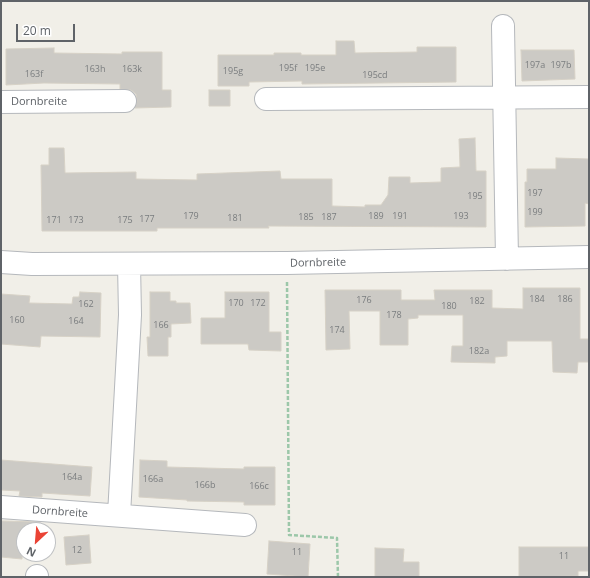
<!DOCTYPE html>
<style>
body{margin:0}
#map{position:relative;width:590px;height:578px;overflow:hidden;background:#f1efe8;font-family:"Open Sans",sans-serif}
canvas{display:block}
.frame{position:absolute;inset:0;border:2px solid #5f6368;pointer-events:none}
.north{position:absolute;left:16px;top:522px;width:40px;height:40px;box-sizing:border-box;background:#fff;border:1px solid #bfc1c3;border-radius:50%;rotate:206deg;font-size:11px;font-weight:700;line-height:16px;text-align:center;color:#5f6368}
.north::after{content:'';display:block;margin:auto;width:14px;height:18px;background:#ea4335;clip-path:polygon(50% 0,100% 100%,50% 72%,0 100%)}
.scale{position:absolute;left:16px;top:24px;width:59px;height:18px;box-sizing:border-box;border:2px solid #5f6368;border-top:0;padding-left:5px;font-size:12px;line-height:14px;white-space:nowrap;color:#5f6368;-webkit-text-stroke:3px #fff;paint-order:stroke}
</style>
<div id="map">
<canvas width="590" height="578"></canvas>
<div class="frame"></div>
<div class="north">N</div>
<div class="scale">20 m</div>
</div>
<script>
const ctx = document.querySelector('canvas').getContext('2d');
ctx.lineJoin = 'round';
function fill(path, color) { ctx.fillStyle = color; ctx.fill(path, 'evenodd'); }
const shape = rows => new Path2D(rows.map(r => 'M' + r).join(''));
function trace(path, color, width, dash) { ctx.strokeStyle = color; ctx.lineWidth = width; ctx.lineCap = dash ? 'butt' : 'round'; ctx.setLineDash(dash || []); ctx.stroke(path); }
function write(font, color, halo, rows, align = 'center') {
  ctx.font = font + ' "Open Sans",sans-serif'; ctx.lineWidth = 3; ctx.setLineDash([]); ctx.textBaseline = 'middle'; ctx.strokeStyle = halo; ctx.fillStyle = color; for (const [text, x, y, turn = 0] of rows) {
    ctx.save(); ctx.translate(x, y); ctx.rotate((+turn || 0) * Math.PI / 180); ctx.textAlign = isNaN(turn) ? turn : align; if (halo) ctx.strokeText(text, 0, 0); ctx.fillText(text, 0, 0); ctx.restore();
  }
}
const building = shape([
 [336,41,354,41,355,53,417,52,417,47,456,47,456,82,302,84,302,81,249,82,249,86,218,86,218,55,274,55,274,53,301,53,301,55,336,55,336,41],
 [54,48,54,53,122,54,122,52,162,52,162,90,171,90,171,107,135,108,137,101,136,94,131,90,120,89,120,84,44,83,6,85,6,49,54,48],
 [521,50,574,50,575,79,522,81,521,50],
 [209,90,230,90,230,106,209,106,209,90],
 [475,138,476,171,486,171,486,227,268,226,269,228,157,228,157,231,42,231,41,165,49,165,49,148,64,148,65,173,136,172,136,179,197,180,197,174,280,171,281,179,332,179,332,206,365,207,365,205,381,205,388,195,389,177,410,177,410,183,441,182,441,168,460,167,459,139,475,138],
 [556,158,589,159,589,204,585,203,585,226,525,227,525,182,527,182,527,169,556,169,556,158],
 [523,288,580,288,580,339,589,339,589,362,578,362,577,373,553,372,552,341,507,341,507,356,495,357,495,363,451,362,452,346,463,346,463,315,418,315,418,318,408,319,408,345,380,345,380,311,349,311,350,349,326,350,325,290,401,290,401,300,435,300,434,290,492,290,492,308,523,309,523,288],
 [80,292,101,293,100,337,41,336,40,347,1,344,1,294,30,296,29,303,72,304,73,297,79,297,80,292],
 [150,292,170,292,170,301,176,301,176,303,190,303,191,323,171,324,171,337,168,337,168,356,148,356,147,337,150,337,150,292],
 [225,292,269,292,269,332,281,332,281,351,249,350,248,344,201,344,201,318,225,318,225,292],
 [1,460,92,467,90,496,42,493,42,497,19,496,20,491,1,490,1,460],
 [140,460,167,461,167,467,244,469,244,467,275,467,275,505,244,505,244,502,187,501,187,500,139,497,140,460],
 [1,521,40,522,40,530,24,530,22,559,1,557,1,521],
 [89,535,91,563,66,565,64,537,89,535],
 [269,541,310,544,308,577,267,574,269,541],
 [519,547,589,547,589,571,578,571,578,576,519,577,519,547],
 [375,548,404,549,403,562,419,562,419,577,375,577,375,548]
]);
fill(building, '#cccac5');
trace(building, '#d6d1c6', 1);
const minor = shape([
 [503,26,507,259],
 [266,99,589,97],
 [1,102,125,101],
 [1,262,32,264,287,263,589,257],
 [1,507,245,525],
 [119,515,130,315,129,264],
 [37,577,37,576]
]);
trace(minor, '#b5b8bc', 24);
trace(shape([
 [287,282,289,535,337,538,338,577],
 [48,549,50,532]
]), '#9cc7a9', 2.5, [4, 2]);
trace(minor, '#fff', 22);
write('9px', '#7a7d7f', null, [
 ["197a",535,65],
 ["197b",561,65],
 ["195f",288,68],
 ["195e",315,68],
 ["163h",95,69],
 ["163k",132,69],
 ["195g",233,71],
 ["163f",34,74],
 ["195cd",375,75],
 ["197",535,193],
 ["195",475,196],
 ["199",535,212],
 ["179",191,216],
 ["189",376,216],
 ["191",400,216],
 ["193",461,216],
 ["185",306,217],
 ["187",329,217],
 ["181",235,218],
 ["177",147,219],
 ["171",54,220],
 ["173",76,220],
 ["175",125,220],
 ["184",537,299],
 ["186",565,299],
 ["176",364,300],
 ["182",477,301],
 ["170",236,303],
 ["172",258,303],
 ["162",86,304],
 ["180",449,306],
 ["178",394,315],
 ["160",17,320],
 ["164",76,321],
 ["166",161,325],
 ["174",337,330],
 ["182a",479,351],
 ["164a",72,477],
 ["166a",153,479],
 ["166b",205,485],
 ["166c",259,486],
 ["12",77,550],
 ["11",297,552],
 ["11",564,556]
]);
write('11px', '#5f6368', '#fff', [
 ["Dornbreite",39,102],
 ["Dornbreite",318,263,-1],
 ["Dornbreite",60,512,4]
]);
</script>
